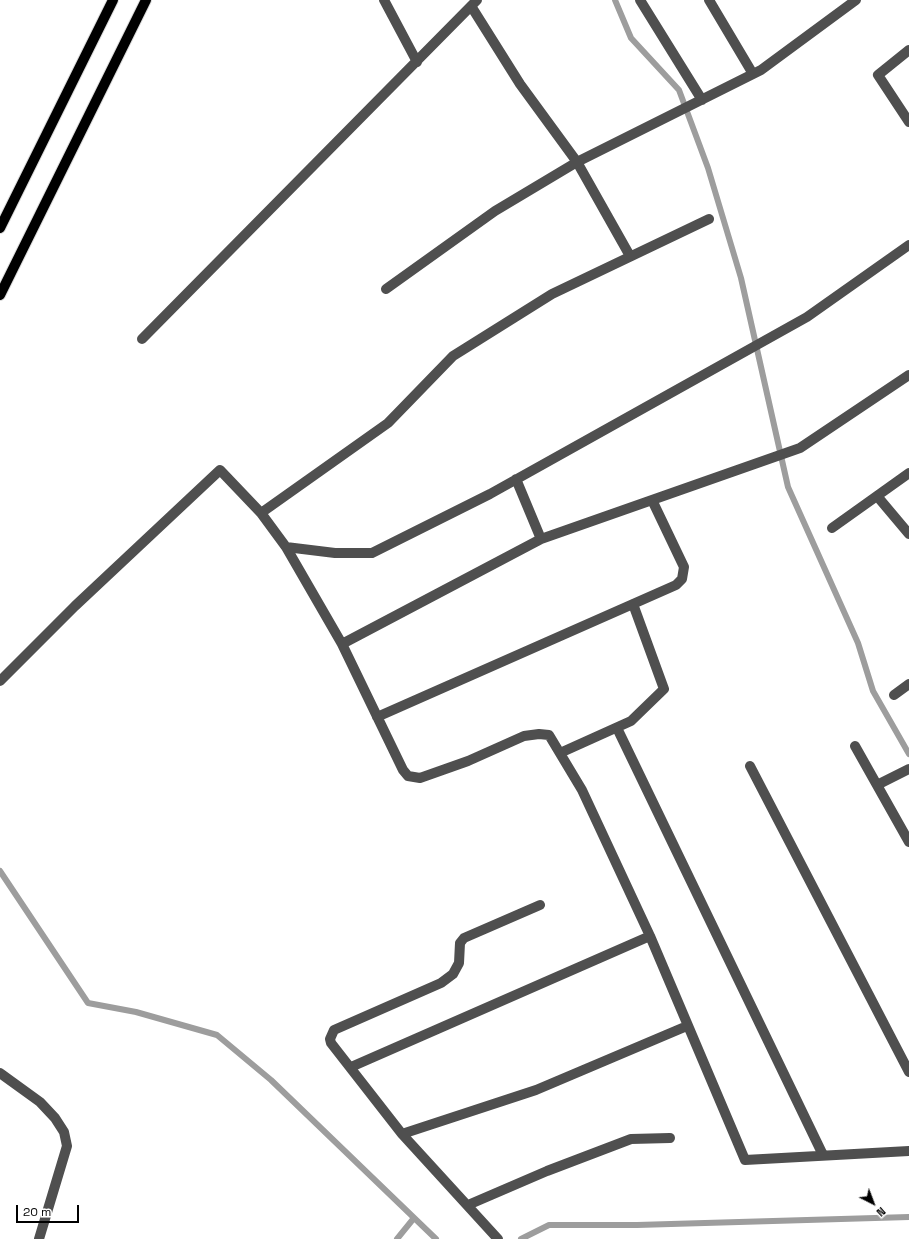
<!DOCTYPE html>
<style>
body{margin:0}
#map{position:relative;width:909px;height:1239px;overflow:hidden;background:#fff;font-family:"Space Grotesk",sans-serif}
canvas{display:block}
.north{position:absolute;left:853px;top:1183px;width:40px;height:40px;-webkit-text-stroke:3px #fff;paint-order:stroke;rotate:138deg;font-size:11px;font-weight:700;line-height:16px;text-align:center;color:#000}
.north::after{content:'';display:block;margin:auto;width:14px;height:18px;background:#000;clip-path:polygon(50% 0,100% 100%,50% 72%,0 100%)}
.scale{position:absolute;left:16px;top:1205px;width:63px;height:18px;box-sizing:border-box;border:2px solid #000;border-top:0;padding-left:5px;font-size:12px;line-height:14px;white-space:nowrap;color:#000;-webkit-text-stroke:3px #fff;paint-order:stroke}
</style>
<div id="map">
<canvas width="909" height="1239"></canvas>
<div class="north">N</div>
<div class="scale">20 m</div>
</div>
<script>
const ctx = document.querySelector('canvas').getContext('2d');
ctx.lineJoin = 'round';
const shape = rows => new Path2D(rows.map(r => 'M' + r).join(''));
function trace(path, color, width, dash) { ctx.strokeStyle = color; ctx.lineWidth = width; ctx.lineCap = dash ? 'butt' : 'round'; ctx.setLineDash(dash || []); ctx.stroke(path); }
trace(shape([
 [615,0,631,38,679,90,708,168,741,278,788,487,858,643,873,691,909,754],
 [0,871,88,1003,136,1012,217,1035,271,1080,436,1239],
 [397,1239,414,1218],
 [521,1239,549,1225,637,1225,909,1217]
]), '#9d9d9d', 6);
const major = shape([
 [0,228,113,0],
 [0,295,146,0]
]);
trace(major, '#dbdbdb', 12);
trace(shape([
 [384,0,417,62],
 [640,0,702,100],
 [709,0,753,74],
 [471,6,520,84,577,162,630,256],
 [909,50,878,75,909,122],
 [386,289,495,211,577,162,761,70,856,0],
 [142,339,477,0],
 [516,479,541,539],
 [877,496,909,534],
 [261,513,388,423,453,356,552,294,709,219],
 [832,528,909,473],
 [286,547,342,644,403,770,408,776,420,778,468,761,524,736,539,734,549,735,582,790,650,936,745,1160,909,1151],
 [342,644,541,539,800,448,909,375],
 [0,681,75,606,220,470,261,513,286,547,335,553,372,553,490,494,807,317,909,245],
 [894,695,909,684],
 [377,717,676,585,682,579,684,567,652,500],
 [617,728,823,1155],
 [855,746,909,842],
 [560,753,631,721,664,689,633,604],
 [750,766,909,1072],
 [877,785,909,769],
 [351,1067,650,936],
 [0,1073,40,1102,55,1118,64,1132,67,1146,39,1239],
 [402,1134,536,1090,687,1026],
 [468,1205,547,1171,631,1139,670,1138],
 [498,1239,402,1134,331,1043,330,1039,334,1030,441,983,453,974,459,963,460,943,464,938,540,905]
]), '#4f4f4f', 10);
trace(major, '#000', 10);
</script>
